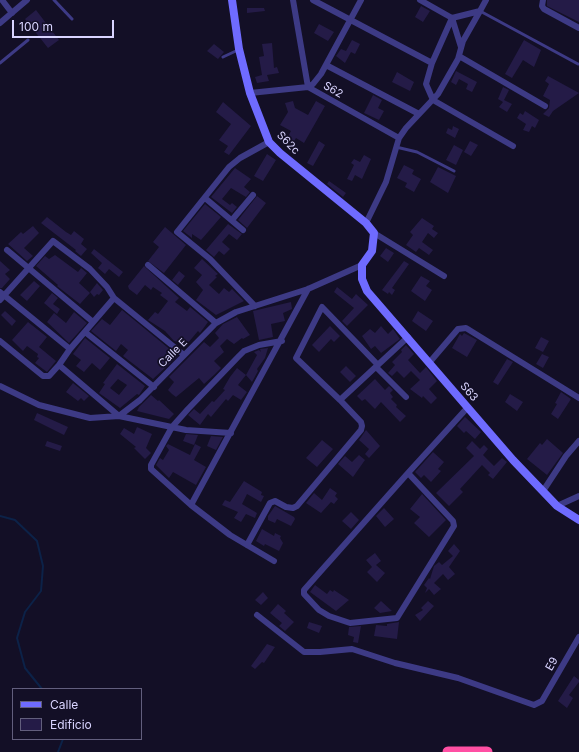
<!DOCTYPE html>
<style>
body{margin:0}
#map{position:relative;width:579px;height:752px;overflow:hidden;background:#130f26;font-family:Inter,sans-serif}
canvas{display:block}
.legend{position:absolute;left:12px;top:688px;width:130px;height:52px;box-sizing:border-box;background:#130f26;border:1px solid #625e7d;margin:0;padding:5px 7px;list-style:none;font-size:12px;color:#d9d4ff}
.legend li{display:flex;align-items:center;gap:8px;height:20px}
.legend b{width:20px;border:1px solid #625e7d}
.scale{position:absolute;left:12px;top:20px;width:102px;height:18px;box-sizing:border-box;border:2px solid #d9d4ff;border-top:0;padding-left:5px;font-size:12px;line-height:14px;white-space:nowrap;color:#d9d4ff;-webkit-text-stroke:3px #130f26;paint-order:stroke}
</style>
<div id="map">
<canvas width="579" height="752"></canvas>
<ul class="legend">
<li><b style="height:5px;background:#6f6bff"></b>Calle</li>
<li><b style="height:11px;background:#241b47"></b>Edificio</li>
</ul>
<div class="scale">100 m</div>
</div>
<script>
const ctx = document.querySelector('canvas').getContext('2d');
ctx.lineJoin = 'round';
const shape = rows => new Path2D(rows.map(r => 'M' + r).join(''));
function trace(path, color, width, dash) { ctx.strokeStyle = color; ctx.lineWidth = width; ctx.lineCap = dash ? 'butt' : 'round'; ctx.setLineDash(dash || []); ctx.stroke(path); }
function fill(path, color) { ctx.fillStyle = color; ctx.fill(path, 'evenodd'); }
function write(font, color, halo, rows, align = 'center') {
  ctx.font = font + ' Inter,sans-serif'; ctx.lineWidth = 3.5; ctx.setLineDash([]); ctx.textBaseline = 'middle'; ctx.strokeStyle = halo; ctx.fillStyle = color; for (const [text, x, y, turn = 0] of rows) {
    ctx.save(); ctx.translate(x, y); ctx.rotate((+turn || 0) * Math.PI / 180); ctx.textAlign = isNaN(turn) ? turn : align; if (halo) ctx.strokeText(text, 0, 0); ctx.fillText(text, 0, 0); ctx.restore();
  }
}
trace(shape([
 [0,516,15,520,37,541,43,566,41,591,25,612,17,638,25,668,42,689],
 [58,752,63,739]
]), '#0c2248', 2);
fill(shape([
 [547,0,579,0,579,22,547,6],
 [421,6,430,11,423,22,415,17],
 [247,8,264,8,265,11,247,13],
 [36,10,59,40,48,48,25,19],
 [319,24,334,32,328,41,314,33],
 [352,40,360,44,355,54,351,52,345,63,336,56,341,49,346,51],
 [524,40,541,50,534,67,523,60,512,78,505,74],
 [272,43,274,68,277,67,279,73,267,75,269,81,257,83,255,77,262,75,259,57,264,56,262,44],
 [214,44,224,52,218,59,207,51],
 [456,71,477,82,472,92,466,89,468,84,459,79,456,85,451,82],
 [397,72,414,82,410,91,392,82],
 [548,76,579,93,553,111,549,117,543,114,549,108,550,100,543,96,549,84,545,81],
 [503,87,509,90,504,100,512,104,507,112,499,107,503,102,498,99],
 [373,95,382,100,378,108,384,111,379,120,364,113],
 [293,101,295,108,308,115,316,101,325,106,304,143,296,138,290,148,284,144,291,131,280,125,288,112,285,103],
 [223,102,251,126,229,155,224,152,228,146,219,140,231,124,216,112],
 [525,111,539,120,535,128,532,126,529,132,523,130,526,124,517,118,520,113,523,115],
 [453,126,459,129,455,138,446,133,448,128,452,130],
 [319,141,325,145,313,166,307,163],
 [470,141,478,145,471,156,464,152],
 [454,145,463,150,456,165,446,160],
 [267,154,276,160,263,181,254,176],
 [364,155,371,159,362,179,355,175,352,181,347,179,354,165,351,163,354,159,360,162],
 [404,165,414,170,412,174,421,179,414,192,405,187,407,183,397,178],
 [438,167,456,176,448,193,430,182],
 [235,168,251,179,244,187,250,192,246,197,231,188,222,199,230,205,232,203,237,207,232,213,211,197],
 [329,181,346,193,343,197,327,184],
 [257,196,266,203,247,228,238,220],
 [205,204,221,217,201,240,192,234,192,238,183,231],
 [47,217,66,232,71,235,74,231,84,239,81,244,87,249,81,256,75,251,76,250,41,223],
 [422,218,434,226,432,229,438,233,434,238,428,233,422,242,433,250,429,255,419,248,416,252,406,245,413,235,410,232],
 [228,224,242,234,237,240,229,234,222,242,230,249,224,255,219,251,214,257,206,250],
 [33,226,39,233,24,248,33,256,27,261,8,244,21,232,23,234],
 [165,227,186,245,164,273,148,261,159,247,153,242],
 [386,248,394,253,388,262,380,256],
 [94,249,123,272,119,277,109,269,105,274,98,268,102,263,91,253],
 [55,255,78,272,81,268,87,273,79,283,90,293,80,304,57,286,58,285,36,266,45,256,49,259],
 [202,259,218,274,215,276,217,277,209,285,219,294,224,288,229,292,232,289,244,301,216,315,196,300,203,290,196,282,202,275,194,268],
 [0,261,10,270,5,274,10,279,2,288,0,288],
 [404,261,409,264,392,288,395,290,392,295,389,292,388,294,382,290],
 [144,266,179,298,175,302,187,311,190,307,208,322,200,333,198,331,187,344,174,341,165,331,148,320,155,312,158,314,168,301,160,295,162,293,153,287,151,290,145,285,137,295,129,289,128,286],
 [179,271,185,276,178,285,172,280],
 [421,276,430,281,426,286,432,290,425,301,411,291],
 [34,281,40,286,27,301,20,295],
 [97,283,103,290,99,295,97,294,94,297,90,292],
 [337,287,352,299,356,294,368,305,347,326,342,321,354,308,334,292],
 [52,293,58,298,53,304,60,309,57,314,44,303],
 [291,302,292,309,283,313,285,321,271,324,273,337,259,340,253,311],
 [122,310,178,356,153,379,123,356,128,350,121,344,116,351,91,331,102,319,110,325],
 [5,311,16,321,12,326,1,315],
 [418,311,433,321,426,331,412,321],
 [74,312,87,323,69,343,47,322,54,313,66,323],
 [237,317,250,335,243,339,242,338,234,344,227,339,220,346,224,352,214,361,221,368,214,375,204,384,199,378,176,397,172,394,168,390,174,382,169,377,204,342,210,347,219,338,215,333,223,324],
 [28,322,47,337,39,347,56,361,47,372,35,363,39,358,37,357,38,354,27,346,23,351,12,340],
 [330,326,340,336,334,342,331,339,319,352,312,345],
 [381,326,388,334,393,329,400,339,381,353,375,346,371,349,362,336,370,329,375,333],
 [464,333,477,340,467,357,452,348,460,334,462,336],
 [541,337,549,341,543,352,535,348],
 [85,338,110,358,100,370,92,363,84,372,76,366,81,360,73,354],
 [406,345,414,354,408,360,420,373,426,367,437,381,429,389,437,398,431,404,423,396,422,398,410,389,420,380,411,371,404,378,397,371,392,376,388,373,395,365,392,362,402,352,401,350],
 [268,348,265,358,257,369,258,371,252,382,246,375,257,355,254,352,259,350,261,352,260,349],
 [542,354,549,357,543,368,536,364],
 [507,359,513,362,498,385,493,382],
 [117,364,145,386,139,395,137,394,120,408,99,393,105,384,103,383],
 [118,379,127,385,119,395,110,388],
 [346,366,356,376,350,382,340,372],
 [237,368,246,375,238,385,247,392,241,400,233,395,228,401,226,399,211,417,208,414,200,425,188,415,194,409,200,414,212,401,214,402,225,390,223,389,230,377],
 [375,379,385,390,389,386,393,390,390,393,393,397,391,399,397,405,396,407,406,416,400,422,381,402,375,409,365,399,362,401,357,396],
 [73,383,89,396,84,401,81,398,78,401,66,392],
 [561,392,571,399,558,419,551,414,557,404,555,403],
 [510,394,523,402,517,411,505,402],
 [151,395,158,401,159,400,174,414,169,419,137,411,139,407],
 [37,413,68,427,64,435,34,420],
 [465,417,481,432,475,439,466,431,464,433,457,426],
 [137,427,152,434,146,448,151,453,145,459,134,448,136,447,120,434,124,428,134,434],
 [366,430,380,446,369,458,365,454,369,449,359,440],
 [186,434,198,435,194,445,183,441],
 [211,436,223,437,216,450,207,446],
 [547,439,563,453,547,475,527,459,540,443,542,445],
 [322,440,333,449,317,467,306,458],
 [47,441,62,446,60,451,45,446],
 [472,441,480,449,484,445,488,449,483,455,494,466,502,458,507,462,493,479,488,475,490,473,482,465,460,489,463,492,449,506,436,493,474,456,466,448],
 [168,444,190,455,195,444,201,447,194,460,206,467,196,485,173,472,169,478,156,465,160,458,163,460,169,450,166,446],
 [433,452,444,462,438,469,441,471,431,482,424,475,421,478,415,472],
 [359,455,365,460,353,477,338,464,345,456,352,462],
 [244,481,262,492,261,495,264,496,261,502,247,494,242,504,257,513,255,518,246,514,241,522,234,518,238,512,222,505,225,500,230,502],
 [330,488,337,493,335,496,338,499,334,504,331,502,321,513,306,503,314,493,322,500],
 [422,494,446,520,429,537,414,523,420,517,410,509],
 [275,506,294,517,295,519,291,526,277,519,275,523,268,520,268,516],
 [384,508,394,519,385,527,376,516],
 [351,512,359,520,351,529,342,521],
 [262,529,274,536,275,533,281,536,280,538,283,543,279,551,265,544,264,546,256,541],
 [454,544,460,551,449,567,455,574,448,580,443,574,434,583,441,589,434,595,429,589,425,593,427,588,424,585,429,578,430,579,434,566,439,562,442,565,453,556,448,551],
 [375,553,381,561,376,565,385,573,377,582,367,572,372,567,366,560],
 [315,585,327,594,330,590,333,592,334,590,349,600,336,611,310,592],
 [263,592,268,598,261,605,255,600],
 [381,601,392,611,380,613,374,608],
 [428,601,434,606,420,621,415,615,423,610,421,608],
 [278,604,286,611,284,613,294,622,285,631,279,626,282,623,270,613],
 [309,622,322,626,319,633,307,628],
 [399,622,397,639,374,636,376,625,387,626,387,624],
 [361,626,358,643,353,642,354,637,348,635,349,627],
 [267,644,275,647,264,663,262,662,255,669,251,666],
 [574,676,579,680,579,682,569,695,573,698,567,708,558,701]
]), '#241b47');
trace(shape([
 [54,0,72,19],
 [480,11,578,64],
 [223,57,238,50],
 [0,63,28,40],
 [396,147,417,152,454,171]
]), '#3d3a85', 3);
trace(shape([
 [2,0,12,13],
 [293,0,308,87,313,84,321,74,361,0],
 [313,0,432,63],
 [420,0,452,18,480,11,486,0],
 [543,0,542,6,544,9,579,28],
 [452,18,432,63,426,84,433,100,513,146],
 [452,18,461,47],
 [0,23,27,0],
 [459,56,545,106],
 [326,65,419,114],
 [250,93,308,87,399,138],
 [205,198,243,230],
 [232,220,253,195],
 [366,223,386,182,399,138,406,128,438,94,458,59,463,41,480,11],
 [374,233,444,276],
 [7,250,93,322],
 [148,265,216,323],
 [0,292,70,349],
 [0,300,53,241,90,269,107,287,114,298],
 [255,306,210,259,177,232,229,167,240,158,269,142],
 [85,332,154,387],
 [0,341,43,376,49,376,59,365],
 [184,355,114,298,70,349,59,365,119,416,186,430,231,433],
 [429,363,458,329,466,328,579,398],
 [376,367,406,397],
 [0,386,39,405,90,418,119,416,140,400,216,323,236,312,308,289,362,265],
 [340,400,408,337],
 [408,473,453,521,454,526,397,618,350,623,329,616,319,610,304,594,304,590,408,473,468,407],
 [543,491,566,456,579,441],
 [191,505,308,289],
 [557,506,579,496],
 [247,545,270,503,275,501,286,507,293,508,297,506,361,430,362,426,361,422,340,400,296,358,322,307,378,365],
 [274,561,230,535,191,505,151,469,151,465,172,427,188,409,238,357,244,351,259,345,282,341],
 [257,615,304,652,320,652,352,649,395,663,458,678,534,705,542,701,579,637]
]), '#3d3a85', 6);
trace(shape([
 [232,0,239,49,250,93,269,142,280,153,366,223,374,233,372,251,362,265,362,279,367,291,513,460,557,506,579,520]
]), '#6f6bff', 8);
trace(shape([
 [448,752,487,752]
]), '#ff4fa3', 11);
write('11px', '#d9d4ff', '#130f26', [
 ["S62",333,90,30],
 ["S62c",288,143,45],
 ["Calle E",173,353,-45],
 ["S63",469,392,49],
 ["E9",552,664,-60]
]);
</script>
